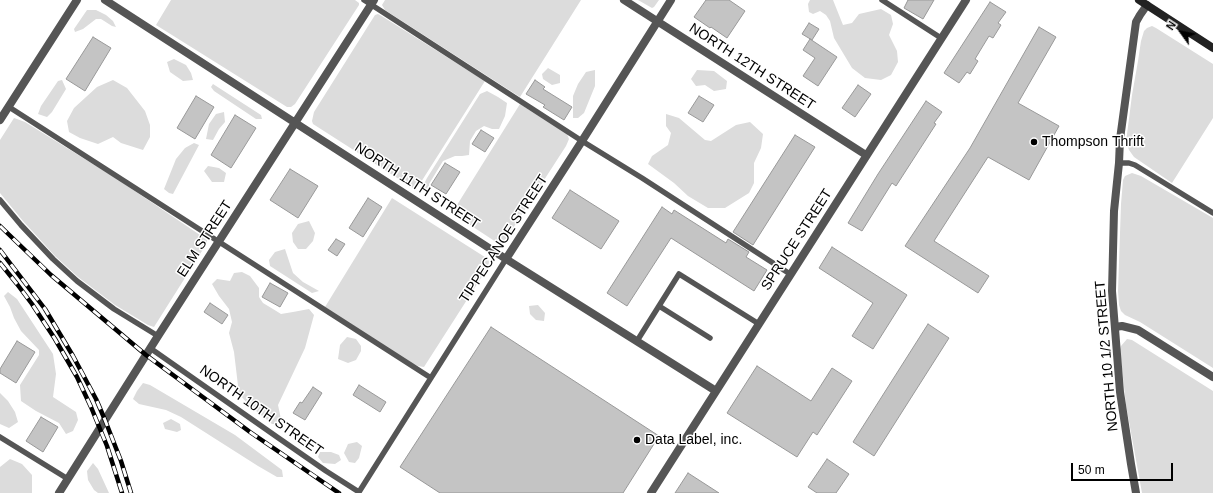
<!DOCTYPE html>
<style>
body{margin:0}
#map{position:relative;width:1213px;height:493px;overflow:hidden;background:#fff;font-family:Helvetica,sans-serif}
canvas{display:block}
.north{position:absolute;left:1161px;top:12px;width:40px;height:40px;-webkit-text-stroke:3px #fff;paint-order:stroke;rotate:303deg;font-size:11px;font-weight:700;line-height:16px;text-align:center;color:#000}
.north::after{content:'';display:block;margin:auto;width:14px;height:18px;background:#000;clip-path:polygon(50% 0,100% 100%,50% 72%,0 100%)}
.scale{position:absolute;left:1071px;top:463px;width:102px;height:18px;box-sizing:border-box;border:2px solid #000;border-top:0;padding-left:5px;font-size:12px;line-height:14px;white-space:nowrap;color:#000;-webkit-text-stroke:3px #fff;paint-order:stroke}
</style>
<div id="map">
<canvas width="1213" height="493"></canvas>
<div class="north">N</div>
<div class="scale">50 m</div>
</div>
<script>
const ctx = document.querySelector('canvas').getContext('2d');
ctx.lineJoin = 'round';
function fill(path, color) { ctx.fillStyle = color; ctx.fill(path, 'evenodd'); }
const shape = rows => new Path2D(rows.map(r => 'M' + r).join(''));
function trace(path, color, width, dash) { ctx.strokeStyle = color; ctx.lineWidth = width; ctx.lineCap = dash ? 'butt' : 'round'; ctx.setLineDash(dash || []); ctx.stroke(path); }
function write(font, color, halo, rows, align = 'center') {
  ctx.font = font + ' Helvetica,sans-serif'; ctx.lineWidth = 3; ctx.setLineDash([]); ctx.textBaseline = 'middle'; ctx.strokeStyle = halo; ctx.fillStyle = color; for (const [text, x, y, turn = 0] of rows) {
    ctx.save(); ctx.translate(x, y); ctx.rotate((+turn || 0) * Math.PI / 180); ctx.textAlign = isNaN(turn) ? turn : align; if (halo) ctx.strokeText(text, 0, 0); ctx.fillText(text, 0, 0); ctx.restore();
  }
}
fill(shape([
 [171,0,355,0,359,3,359,5,295,104,291,107,287,107,156,25],
 [385,0,581,0,520,97,385,10,382,5],
 [638,0,659,0,654,7,652,8],
 [810,0,833,0,843,25,852,23,859,14,881,9,891,15,893,24,889,35,897,51,898,62,891,75,881,80,865,78,852,68,834,38,830,21,826,15,820,11,813,14,809,12,808,4],
 [87,10,96,10,106,15,113,21,116,27,112,26,101,19,96,19,83,29,75,32,74,29],
 [378,14,380,15,485,81,416,190,313,124,312,121,314,112,375,15],
 [1152,26,1156,28,1213,64,1213,118,1172,183,1134,157,1129,150,1126,142,1132,95,1138,61,1141,41,1144,31,1147,28],
 [174,59,186,65,191,73,193,80,183,81,170,72,167,62],
 [548,68,560,75,560,83,552,85,543,79,542,74],
 [595,70,595,86,584,113,578,118,573,118,573,96,578,84,586,72],
 [697,70,714,71,727,81,726,89,714,91,705,85,696,86,691,79],
 [62,80,66,89,52,112,47,117,38,114,41,106,58,81],
 [113,80,127,88,145,111,150,125,150,137,143,150,121,143,113,137,98,144,80,138,69,132,67,121,74,108,86,97,97,87],
 [213,84,261,115,262,119,256,119,214,91,211,87],
 [487,91,498,97,507,103,505,116,499,129,492,129,484,126,476,131,470,141,469,155,462,156,455,156,443,161,429,184,429,186,426,189,423,186,427,178,480,94],
 [520,104,567,134,569,139,566,146,506,239,502,242,496,242,452,213],
 [224,112,225,122,219,129,213,140,206,139,209,124,216,114],
 [666,114,679,118,705,140,711,141,736,125,750,122,763,134,761,148,754,163,754,183,749,193,725,208,708,208,688,196,674,183,648,164,652,156,668,145,671,133,666,126],
 [14,118,17,119,25,122,117,179,203,237,207,240,207,243,154,327,148,325,115,305,78,277,55,256,23,221,0,193,0,140],
 [194,143,199,145,173,194,169,193,164,189,176,159,185,148],
 [208,166,219,168,226,173,224,182,212,182,204,171],
 [1132,173,1141,176,1213,218,1213,368,1140,322,1125,315,1121,311,1119,305,1118,291,1121,204,1123,180,1125,176],
 [392,198,488,259,489,262,488,267,424,367,418,366,409,362,325,307],
 [309,221,315,233,313,241,306,249,298,249,293,242,292,233,298,224],
 [285,249,293,273,303,282,319,291,312,293,270,266,269,260,275,252],
 [242,272,250,276,259,288,259,297,263,303,273,309,281,314,293,312,309,309,314,315,305,348,278,405,281,419,279,424,272,424,250,406,239,394,234,352,229,333,232,322,229,309,219,296,212,284,217,279,230,281,234,273],
 [8,292,17,299,53,354,56,374,53,397,76,412,78,420,73,431,66,434,59,423,36,411,21,401,20,385,39,355,39,350,21,331,14,318,10,307,4,296],
 [538,305,545,313,544,321,536,320,530,314,529,306],
 [347,337,356,339,361,346,361,351,356,360,348,363,338,359,340,345],
 [1127,339,1132,340,1213,391,1213,493,1142,493,1126,405,1120,350,1121,346],
 [143,383,150,385,235,435,282,470,283,477,277,477,258,466,181,417,166,410,139,404,133,399,137,391],
 [0,393,8,401,15,412,18,422,9,428,0,424],
 [171,419,180,424,181,430,177,432,165,429,163,423],
 [357,442,362,446,359,458,355,463,349,462,344,453,348,444],
 [320,452,331,452,339,455,341,460,335,464,323,463,318,457],
 [10,459,22,464,32,475,32,493,0,493,0,467],
 [93,463,98,469,109,493,98,493,94,490,88,480,87,471]
]), '#dcdcdc');
const building = shape([
 [706,0,729,0,745,11,727,38,711,27,710,28,694,17,706,0],
 [908,0,934,0,923,19,904,8,908,0],
 [990,2,1006,12,998,23,1001,25,993,38,989,36,975,59,978,61,970,74,967,72,959,83,944,73,990,2],
 [809,23,819,29,812,40,802,34,809,23],
 [1039,27,1056,37,1018,103,1059,126,1029,180,988,157,934,241,989,276,978,293,905,246,970,148,1039,27],
 [93,37,111,48,85,91,66,79,93,37],
 [810,39,837,57,818,86,803,76,815,58,803,50,810,39],
 [535,80,545,87,543,89,572,107,564,120,543,107,545,105,526,94,535,80],
 [858,85,871,94,855,117,842,108,858,85],
 [196,96,214,107,195,139,177,128,196,96],
 [699,96,714,105,703,122,688,113,699,96],
 [926,101,942,112,934,123,936,124,896,186,892,183,862,231,848,223,878,174,926,101],
 [235,115,256,128,231,168,211,155,235,115],
 [481,130,494,138,485,152,472,144,481,130],
 [795,135,815,147,753,245,733,232,795,135],
 [445,163,460,172,446,194,431,185,445,163],
 [290,169,318,186,298,218,270,200,290,169],
 [570,190,619,221,601,249,552,218,570,190],
 [368,198,382,207,363,237,349,228,368,198],
 [662,207,672,214,674,210,726,243,728,239,749,252,746,257,767,270,754,291,671,238,627,306,607,293,662,207],
 [336,239,345,244,337,256,328,250,336,239],
 [832,247,907,295,873,349,852,336,873,303,819,268,832,247],
 [270,283,288,293,280,307,262,297,270,283],
 [210,303,228,315,222,324,204,312,210,303],
 [928,324,949,338,874,456,853,442,928,324],
 [491,327,659,436,623,493,440,493,400,467,491,327],
 [17,341,35,352,16,383,0,373,0,369,17,341],
 [757,366,811,401,832,368,852,381,817,435,813,432,797,457,727,413,757,366],
 [359,385,386,402,380,412,353,395,359,385],
 [313,387,322,393,305,420,293,413,300,402,302,403,313,387],
 [41,417,58,427,43,452,26,441,41,417],
 [827,459,849,474,836,493,817,493,808,487,827,459],
 [688,473,719,493,675,493,688,473]
]);
fill(building, '#c4c4c4');
trace(building, '#999', 1);
trace(shape([
 [364,0,582,141,642,178,790,274],
 [882,0,941,38],
 [9,107,431,378],
 [1119,163,1129,163,1135,165,1213,213],
 [0,200,21,225,53,259,77,281,114,309,158,336],
 [659,306,710,338],
 [637,341,679,274,759,324],
 [150,348,277,437,326,471,359,492,506,259],
 [0,437,68,479]
]), '#555', 5.5);
trace(shape([
 [105,0,506,259,716,391],
 [624,0,866,155],
 [506,259,582,141,671,0],
 [1115,327,1122,326,1138,330,1213,377],
 [59,493,158,336,374,0],
 [651,493,966,0],
 [1136,493,1131,464,1120,392,1112,291,1114,211,1119,163,1120,139,1136,22,1140,15,1147,5]
]), '#555', 8);
trace(shape([
 [0,120,77,0]
]), '#555', 8);
trace(shape([
 [1139,0,1213,48]
]), '#222', 8);
const rail = shape([
 [0,226,51,275,146,355,250,432,339,493],
 [0,250,45,309,73,356,96,399,105,420,121,461,131,493],
 [0,263,17,284,32,304,55,339,77,377,91,407,107,446,122,493]
]);
trace(rail, '#000', 4.5);
trace(rail, '#fff', 3, [9]);
for (const [x, y, r, color] of [
 [1034,142,4,"#000"],
 [637,440,4,"#000"]
]) { const dot = new Path2D(); dot.arc(x, y, r, 0, 2 * Math.PI); ctx.fillStyle = color; ctx.fill(dot); trace(dot, '#fff', 1.5); }
write('14px', '#000', '#fff', [
 ["NORTH 12TH STREET",752,67,33],
 ["NORTH 11TH STREET",417,186,33],
 ["ELM STREET",205,239,-57],
 ["TIPPECANOE STREET",504,239,-57],
 ["SPRUCE STREET",797,240,-57],
 ["NORTH 10 1/2 STREET",1107,356,-95],
 ["NORTH 10TH STREET",261,411,35]
]);
write('14px', '#000', '#fff', [
 ["Thompson Thrift",1042,142],
 ["Data Label, inc.",645,440]
], 'left');
</script>
